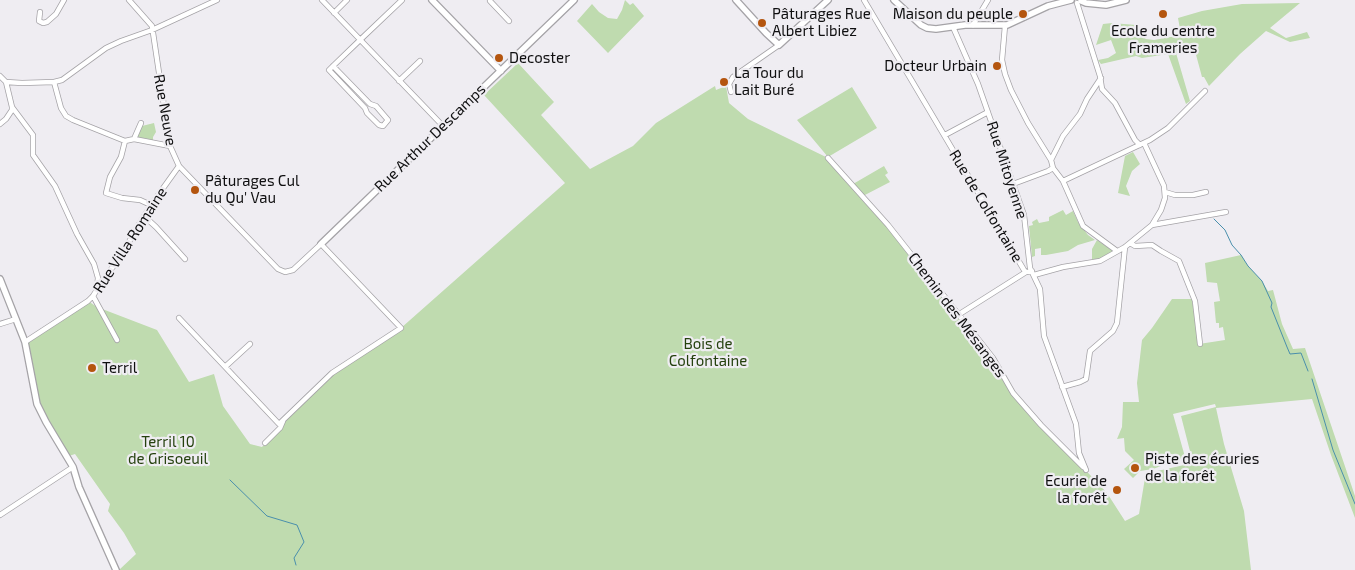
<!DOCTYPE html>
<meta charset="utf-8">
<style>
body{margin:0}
canvas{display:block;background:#efedf2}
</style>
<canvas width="1355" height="570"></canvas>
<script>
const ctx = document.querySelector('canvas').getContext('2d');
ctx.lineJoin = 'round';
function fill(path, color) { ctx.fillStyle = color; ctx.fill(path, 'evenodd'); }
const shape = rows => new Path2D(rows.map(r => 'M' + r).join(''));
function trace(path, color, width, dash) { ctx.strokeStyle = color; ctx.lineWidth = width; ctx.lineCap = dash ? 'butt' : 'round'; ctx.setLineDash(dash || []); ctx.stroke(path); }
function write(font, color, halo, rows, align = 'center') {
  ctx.font = font + ' "Exo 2",sans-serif'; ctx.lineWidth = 4.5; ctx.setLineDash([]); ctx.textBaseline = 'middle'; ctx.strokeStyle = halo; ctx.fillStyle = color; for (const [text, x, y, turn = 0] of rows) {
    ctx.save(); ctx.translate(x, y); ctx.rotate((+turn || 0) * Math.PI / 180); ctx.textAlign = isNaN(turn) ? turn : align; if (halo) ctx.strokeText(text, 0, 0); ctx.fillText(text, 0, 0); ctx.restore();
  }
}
fill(shape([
 [625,0,630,5,633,3,644,16,608,53,577,21,592,4,599,12,608,18,617,19,622,10],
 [1300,3,1270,28,1286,38,1307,32,1310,38,1290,42,1266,31,1240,54,1209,86,1204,77,1202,77,1195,51,1176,53,1190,101,1186,104,1168,54,1142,58,1136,56,1101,64,1098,60,1108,58,1116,53,1111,40,1096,45,1103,24,1112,23,1136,25,1137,33,1146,39,1154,40,1176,36,1180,29,1178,18,1202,11,1242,4],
 [518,63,554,102,541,115,590,169,633,146,656,123,715,86,716,90,726,86,729,103,748,119,828,158,875,211,910,255,996,367,1013,393,1107,493,1125,521,1139,514,1145,478,1152,477,1153,472,1193,463,1181,416,1216,407,1215,404,1173,414,1185,457,1153,469,1140,471,1133,478,1124,469,1134,460,1125,451,1124,438,1117,439,1122,427,1123,402,1139,402,1137,383,1142,340,1152,328,1172,299,1192,299,1199,344,1225,340,1223,327,1219,328,1219,323,1216,323,1214,302,1220,301,1217,283,1207,282,1205,263,1241,255,1248,266,1262,281,1268,291,1273,290,1282,324,1293,349,1305,348,1355,496,1355,518,1331,455,1312,399,1216,408,1224,444,1244,511,1251,570,119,570,136,554,124,533,108,511,110,504,75,454,66,457,34,394,33,370,25,342,88,301,97,307,157,330,189,382,214,374,223,406,250,444,262,447,280,428,283,420,332,373,401,328,565,183,484,95],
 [852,87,877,128,828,157,797,120],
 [154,123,156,132,153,137,153,143,148,142,149,139,140,138,139,139,137,137,142,126],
 [1133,152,1140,164,1132,171,1126,186,1130,196,1118,193,1125,156],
 [884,166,888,173,885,175,890,182,863,196,853,184],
 [1063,210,1066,215,1073,211,1078,222,1088,235,1095,240,1078,245,1068,251,1046,255,1041,255,1041,248,1035,249,1035,256,1032,257,1029,226,1033,225,1032,222,1037,219,1039,223,1049,221,1049,217],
 [1097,240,1113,251,1112,253,1092,262,1092,249]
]), '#bfdbaf');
trace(shape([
 [1214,219,1225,230,1232,245,1241,255,1248,266,1262,281,1272,303,1271,307,1287,347,1290,354,1301,353,1308,371],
 [1312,379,1333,450,1355,504],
 [230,480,267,516,297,525,304,542,294,558,296,565]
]), '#4a8fac', 1);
const minor = shape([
 [129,0,152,26,170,146,179,166,278,269,285,272,293,270,321,244,401,328,332,373,279,424,179,318],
 [322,0,443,126],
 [864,0,1024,270,1026,272,1032,271],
 [490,1,509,21],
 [1077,3,1100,76,1102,89,1115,103,1135,140,1140,145],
 [40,12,39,21,43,23,47,22,56,14,64,0],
 [334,13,347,0],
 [973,25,988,0],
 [1005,26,1002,60,1005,74,1011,90,1028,123,1051,160,1053,168,1063,181,1083,226,1117,251],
 [953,27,978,84,1024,215,1030,268,1040,289,1044,336,1076,424,1079,453,1086,470],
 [333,66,370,104,376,106,388,120,383,126,379,125,367,113,365,108,329,70,333,66,360,40,402,0],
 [0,76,6,82,22,83,54,82,62,80,106,48,121,41,152,30,217,0],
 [399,81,420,61],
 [6,82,12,107,33,135,33,155,55,186,77,234,94,264,98,278,97,288],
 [54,82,61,108,66,116,73,120,125,141,134,139,170,146],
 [731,92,729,84,733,77,779,45],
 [0,124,6,119,12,110,12,107],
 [945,135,988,112],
 [134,139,141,123],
 [125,141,121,157,110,177,106,193,122,198,140,200,151,205],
 [1144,143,1164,186,1165,198,1161,210,1152,225],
 [828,158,888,225,993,358,1013,393,1041,425,1083,467],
 [1051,160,1063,136,1080,114,1087,99,1101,78],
 [1063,181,1150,140,1168,128,1205,91],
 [1013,184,1048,171,1053,168],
 [1165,192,1175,195,1193,195,1206,192],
 [144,216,156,227,185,259],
 [1130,243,1135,246,1152,245,1161,251,1179,261,1195,301,1200,344],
 [1034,275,1063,267,1100,261,1125,247,1152,225,1226,212],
 [93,296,117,340],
 [958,315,1026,272],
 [0,324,16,319],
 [25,342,88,301,93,296,105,277,122,255,136,229,151,205,179,166],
 [226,366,250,344],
 [1062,387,1080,382,1086,379,1090,351,1113,331,1117,323,1125,247],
 [265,443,280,428,283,421],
 [0,515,73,467]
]);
const tertiary = shape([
 [432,0,501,71],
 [736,0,766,33,779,45,828,0],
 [894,0,921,25,927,28,936,29,965,25,1007,25,1048,6,1071,0],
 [1081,1,1086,3,1106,5,1126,0],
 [321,244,574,0],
 [0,279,25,342,37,404,46,422,73,467,79,487,116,570]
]);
trace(minor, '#a5a3a7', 6);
trace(tertiary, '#a5a3a7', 8);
trace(minor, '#fff', 4.5);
trace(tertiary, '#fff', 5.5);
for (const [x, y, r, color] of [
 [1023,14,5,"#b4550e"],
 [1163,14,5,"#b4550e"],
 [762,23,5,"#b4550e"],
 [499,58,5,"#b4550e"],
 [997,66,5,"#b4550e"],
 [724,82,5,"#b4550e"],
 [195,190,5,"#b4550e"],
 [92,368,5,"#b4550e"],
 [1135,468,5,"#b4550e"],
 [1117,490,5,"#b4550e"]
]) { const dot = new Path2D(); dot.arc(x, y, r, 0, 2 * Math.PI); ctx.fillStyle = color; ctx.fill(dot); trace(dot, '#efedf2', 2); }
write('15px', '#0f0f10', '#efedf2', [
 ["Pâturages Rue",772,14],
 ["Albert Libiez",772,31],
 ["Maison du peuple",1013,14,"right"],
 ["Ecole du centre",1163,31,"center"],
 ["Frameries",1163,48,"center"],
 ["Decoster",509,58],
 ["Docteur Urbain",987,66,"right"],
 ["La Tour du",734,73],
 ["Lait Buré",734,90],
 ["Pâturages Cul",205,181],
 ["du Qu' Vau",205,198],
 ["Terril",102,368],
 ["Piste des écuries",1145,459],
 ["de la forêt",1145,476],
 ["Ecurie de",1107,481,"right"],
 ["la forêt",1107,498,"right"]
], 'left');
write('15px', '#0f0f10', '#efedf2', [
 ["Rue Neuve",165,110,80],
 ["Rue Arthur Descamps",430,138,-44],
 ["Rue Mitoyenne",1007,170,72],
 ["Rue de Colfontaine",986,206,59],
 ["Rue Villa Romaine",130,240,-57],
 ["Chemin des Mésanges",957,315,53]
]);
write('15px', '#25410e', '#efedf2', [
 ["Bois de",708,344],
 ["Colfontaine",708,361],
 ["Terril 10",168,442],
 ["de Grisoeuil",168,459]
]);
</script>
